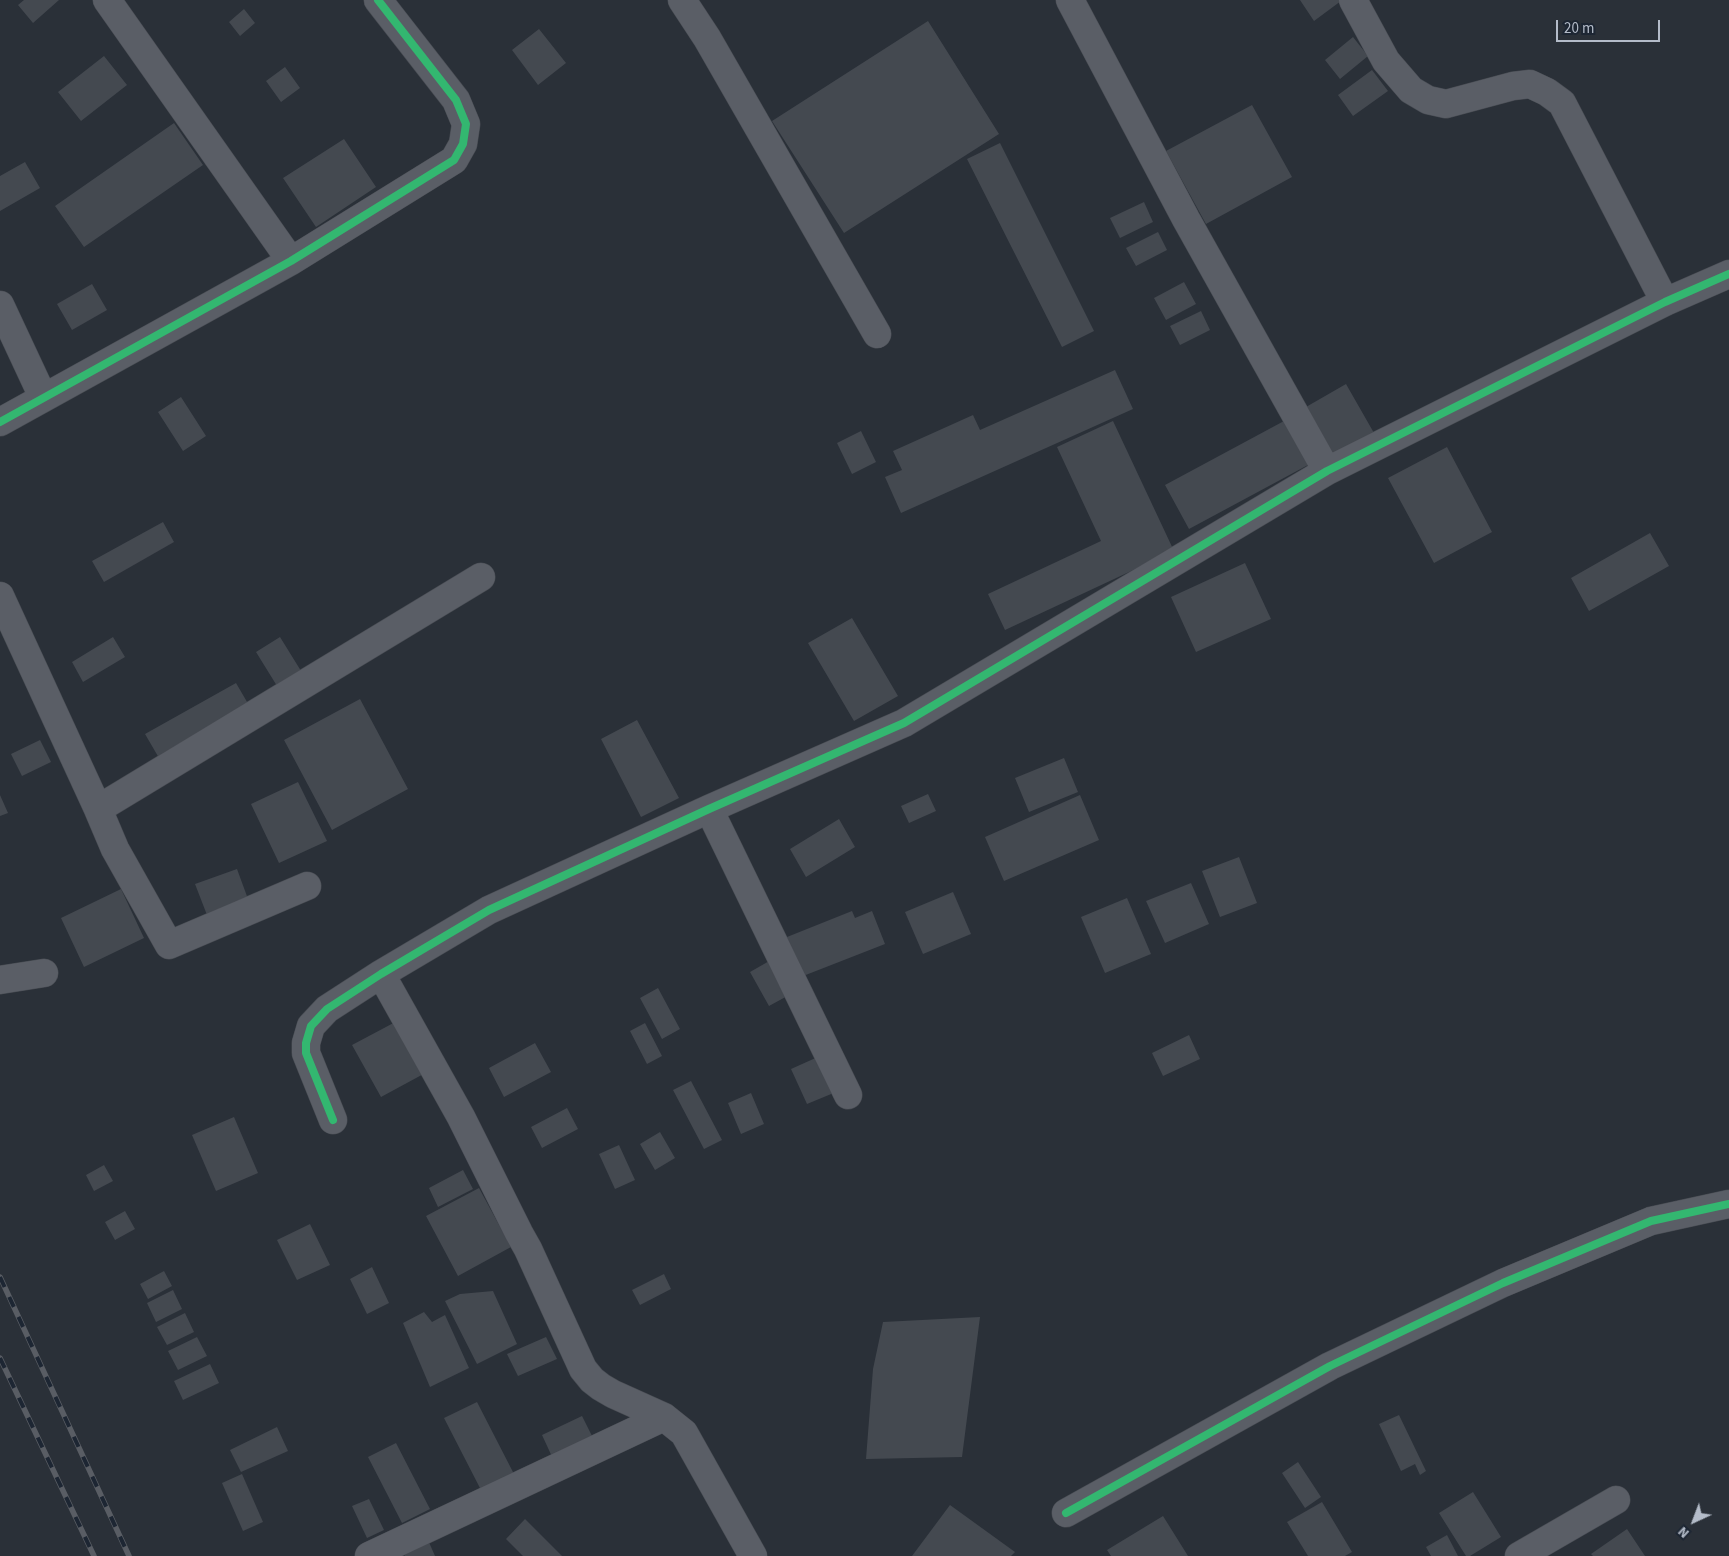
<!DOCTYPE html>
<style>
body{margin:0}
#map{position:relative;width:1729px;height:1556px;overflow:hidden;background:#2a3038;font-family:"Source Sans 3",sans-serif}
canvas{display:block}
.north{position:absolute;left:1669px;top:1496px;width:50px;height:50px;-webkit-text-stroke:4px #1d2633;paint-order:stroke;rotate:223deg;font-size:14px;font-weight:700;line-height:20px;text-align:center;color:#b4bcc9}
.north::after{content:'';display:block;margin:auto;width:18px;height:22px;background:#b4bcc9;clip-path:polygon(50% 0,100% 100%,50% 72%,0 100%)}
.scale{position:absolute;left:1556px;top:20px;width:104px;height:22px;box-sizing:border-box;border:2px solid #b4bcc9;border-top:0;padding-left:6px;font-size:15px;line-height:18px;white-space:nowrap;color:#b4bcc9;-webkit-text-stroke:4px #1d2633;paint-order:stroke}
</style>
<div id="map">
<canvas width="1729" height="1556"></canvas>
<div class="north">N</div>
<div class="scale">20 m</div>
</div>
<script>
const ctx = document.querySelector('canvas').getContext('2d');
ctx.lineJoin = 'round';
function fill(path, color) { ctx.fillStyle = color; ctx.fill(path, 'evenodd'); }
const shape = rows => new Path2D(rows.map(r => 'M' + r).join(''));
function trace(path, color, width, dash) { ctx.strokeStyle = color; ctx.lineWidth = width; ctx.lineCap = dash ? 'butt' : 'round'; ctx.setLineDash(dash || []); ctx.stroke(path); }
fill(shape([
 [24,0,59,0,33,23,18,5],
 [1300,0,1340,0,1341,1,1314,21],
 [244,9,255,23,240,36,229,22],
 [928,21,999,134,844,233,772,121],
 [539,29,566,63,538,85,512,50],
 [1353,37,1368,56,1340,79,1325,60],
 [104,56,127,85,81,121,58,92],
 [285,67,300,88,281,102,266,81],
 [1372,70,1388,91,1353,116,1338,95],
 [1252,105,1292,177,1206,224,1166,151],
 [174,123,203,165,84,247,55,206],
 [344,139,376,187,316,227,283,178],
 [1000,143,1094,331,1062,347,967,159],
 [25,162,40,188,0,211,0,176],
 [1144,202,1153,222,1120,238,1110,218],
 [1158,232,1167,250,1136,266,1126,248],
 [1184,282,1196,304,1166,320,1154,298],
 [92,284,107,310,72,330,57,304],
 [1201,311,1210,330,1180,345,1170,326],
 [1115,370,1133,409,901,513,885,477,902,470,893,451,973,415,980,430],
 [1346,384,1374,433,1334,455,1306,407],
 [181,397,206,436,183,451,158,412],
 [1113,421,1174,551,1005,630,988,594,1101,541,1057,447],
 [1284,421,1308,465,1189,529,1165,485],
 [861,431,876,462,852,474,837,443],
 [1447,447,1492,532,1434,563,1388,478],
 [163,522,174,542,104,582,92,561],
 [1650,533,1669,566,1589,611,1571,578],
 [1245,563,1271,619,1196,652,1171,597],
 [852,618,898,696,854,721,808,643],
 [113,637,125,657,83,682,72,662],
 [280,637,306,679,282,694,256,652],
 [236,683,250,707,159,758,145,734],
 [360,699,408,789,332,830,284,740],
 [637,720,679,798,641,817,601,739],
 [40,740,51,762,22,776,11,754],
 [1064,758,1078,792,1029,812,1015,778],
 [298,782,327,841,279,863,251,804],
 [928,794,936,811,909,823,901,806],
 [0,795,8,813,0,816],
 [1080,795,1099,840,1004,881,985,837],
 [839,819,855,847,806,877,790,849],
 [1239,857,1257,903,1220,917,1202,871],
 [237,869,248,899,207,915,195,884],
 [1191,883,1209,924,1165,943,1146,901],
 [121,889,144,938,84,967,61,918],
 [953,892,971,934,923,954,905,912],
 [1127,898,1151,954,1105,973,1081,917],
 [852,911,855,918,872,911,885,944,798,978,782,939],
 [771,960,791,994,769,1006,750,972],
 [658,988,680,1029,662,1039,640,998],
 [401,1019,429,1071,381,1097,352,1045],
 [645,1023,662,1056,647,1064,630,1031],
 [1189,1035,1200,1059,1163,1076,1152,1053],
 [535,1043,551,1072,504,1097,489,1068],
 [820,1056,836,1092,807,1104,791,1069],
 [691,1081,722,1140,704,1149,673,1090],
 [751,1093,764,1124,741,1134,728,1103],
 [567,1108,578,1129,542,1148,531,1127],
 [234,1117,258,1173,216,1191,192,1135],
 [660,1132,675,1158,655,1170,640,1144],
 [619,1145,635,1180,615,1189,599,1154],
 [104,1165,113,1181,94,1191,86,1175],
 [463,1170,473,1189,438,1207,429,1188],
 [479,1188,511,1247,458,1276,426,1216],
 [125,1211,135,1229,115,1240,105,1222],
 [310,1224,330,1265,297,1280,277,1240],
 [372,1267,389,1303,367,1314,350,1279],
 [164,1271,172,1286,148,1299,140,1284],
 [664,1274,671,1289,640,1305,632,1290],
 [173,1290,182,1309,156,1322,147,1303],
 [493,1291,517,1344,477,1364,445,1301,460,1294],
 [424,1312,432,1322,445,1315,469,1368,430,1387,403,1323],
 [185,1313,194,1332,167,1345,157,1327],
 [980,1317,962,1457,866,1459,873,1369,883,1322],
 [197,1337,207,1356,178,1370,168,1351],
 [546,1337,557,1359,518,1376,507,1354],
 [210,1364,219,1383,183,1400,174,1381],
 [477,1402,514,1474,481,1490,444,1418],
 [1399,1415,1426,1471,1420,1475,1415,1464,1401,1471,1379,1424],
 [582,1416,595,1442,554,1461,542,1435],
 [277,1427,288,1451,241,1472,230,1450],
 [396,1443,430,1509,402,1523,368,1457],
 [1298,1462,1321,1497,1305,1508,1282,1473],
 [242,1474,263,1522,243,1531,222,1483],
 [1473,1492,1501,1537,1470,1556,1466,1556,1439,1513],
 [369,1499,384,1530,367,1538,352,1506],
 [1322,1502,1352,1552,1345,1556,1308,1556,1287,1522],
 [950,1505,1015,1552,1011,1556,912,1556],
 [1163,1516,1188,1556,1111,1556,1107,1550],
 [525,1519,562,1556,523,1556,506,1539],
 [1627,1529,1645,1556,1593,1556,1591,1554],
 [1447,1535,1458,1556,1431,1556,1426,1547],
 [428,1540,435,1556,405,1556,403,1553]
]), '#444950');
const street = shape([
 [107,0,291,261],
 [682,0,707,38,877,334],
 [1070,0,1186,219,1327,471],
 [1353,0,1386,61,1411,90,1428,100,1446,104,1513,86,1530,84,1547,92,1562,103,1665,302],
 [0,305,43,397],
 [0,422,291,261,454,160,463,144,466,124,456,100,378,0],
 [0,596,98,809,115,849,169,945,307,886],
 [98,809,481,577],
 [709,809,848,1095],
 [381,974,461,1117,519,1233,528,1249,583,1369,592,1380,601,1387,613,1394,664,1417,684,1433,753,1556],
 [0,980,44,973],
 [333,1120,306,1053,306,1043,311,1026,327,1009,381,974,489,910,709,809,904,723,1327,471,1665,302,1729,274],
 [1066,1513,1330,1366,1503,1283,1651,1221,1729,1204],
 [369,1556,664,1417],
 [1519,1556,1616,1500]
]);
trace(street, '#484c53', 29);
trace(street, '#5a5e66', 28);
const rail = shape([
 [0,1277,129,1556],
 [0,1358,94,1556]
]);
trace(rail, '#595d64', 5.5);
trace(rail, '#1d2633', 4, [11]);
trace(shape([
 [0,422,291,261,454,160,463,144,466,124,456,100,378,0],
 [333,1120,306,1053,306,1043,311,1026,327,1009,381,974,489,910,709,809,904,723,1327,471,1665,302,1729,274],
 [1066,1513,1330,1366,1503,1283,1651,1221,1729,1204]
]), '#33b770', 8);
</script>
